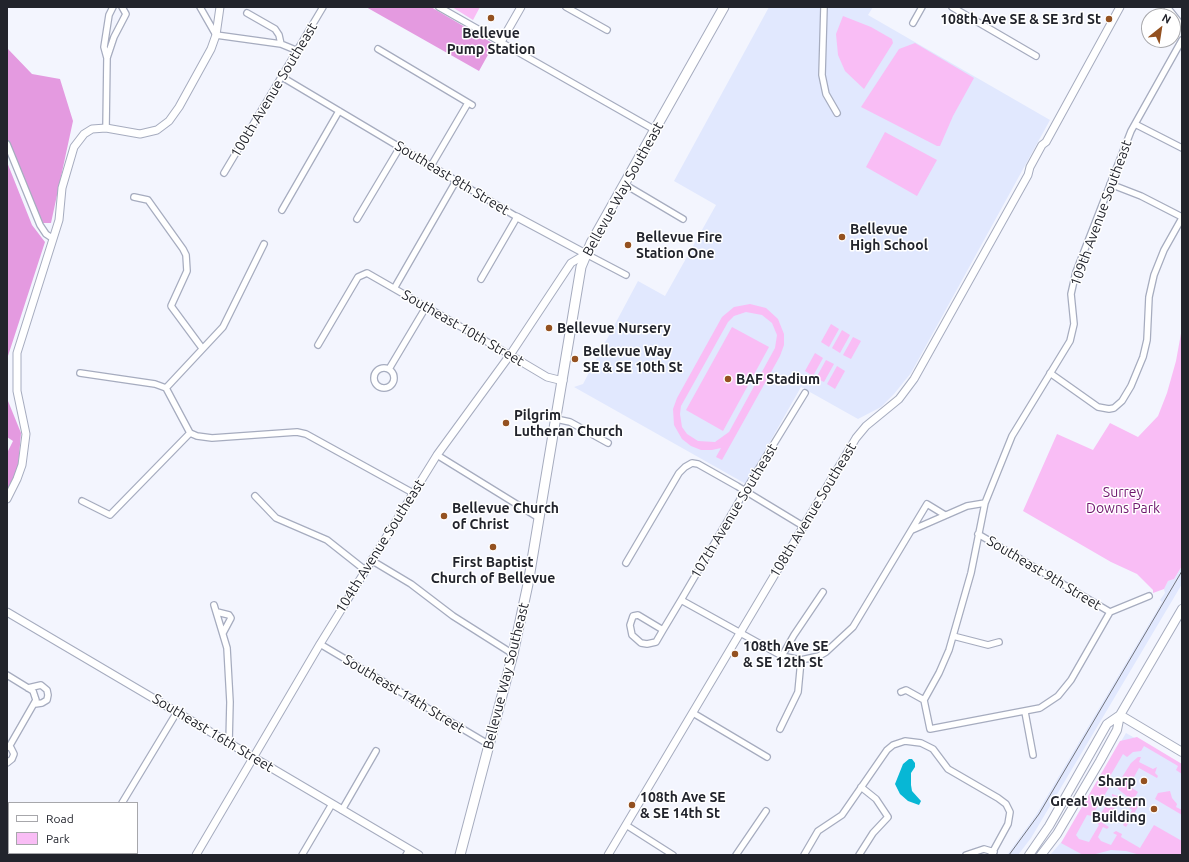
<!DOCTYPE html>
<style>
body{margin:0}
#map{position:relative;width:1189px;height:862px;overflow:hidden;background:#f3f5fe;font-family:Ubuntu,sans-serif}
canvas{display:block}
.frame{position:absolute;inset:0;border:8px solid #22242c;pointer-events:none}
.legend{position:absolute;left:8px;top:802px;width:130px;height:52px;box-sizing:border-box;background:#fff;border:1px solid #a7a7ab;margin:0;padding:5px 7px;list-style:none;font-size:12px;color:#22242c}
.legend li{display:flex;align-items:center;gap:8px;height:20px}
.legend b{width:20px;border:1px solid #a7a7ab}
.north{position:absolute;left:1141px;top:8px;width:40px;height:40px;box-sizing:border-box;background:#fff;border:1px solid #a7a7ab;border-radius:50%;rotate:30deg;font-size:11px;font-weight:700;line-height:16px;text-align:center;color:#22242c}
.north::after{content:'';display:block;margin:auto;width:14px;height:18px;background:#945120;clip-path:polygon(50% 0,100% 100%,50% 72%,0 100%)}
</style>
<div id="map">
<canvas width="1189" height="862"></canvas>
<div class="frame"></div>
<ul class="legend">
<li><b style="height:5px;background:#fff"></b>Road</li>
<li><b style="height:11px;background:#f9bdf5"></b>Park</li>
</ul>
<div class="north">N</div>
</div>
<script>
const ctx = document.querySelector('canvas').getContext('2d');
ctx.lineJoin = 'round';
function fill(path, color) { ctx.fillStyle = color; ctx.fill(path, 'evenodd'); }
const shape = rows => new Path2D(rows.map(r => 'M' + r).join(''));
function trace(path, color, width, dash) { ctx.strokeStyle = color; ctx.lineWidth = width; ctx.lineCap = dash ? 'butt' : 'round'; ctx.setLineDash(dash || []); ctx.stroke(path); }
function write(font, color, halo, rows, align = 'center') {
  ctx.font = font + ' Ubuntu,sans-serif'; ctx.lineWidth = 3; ctx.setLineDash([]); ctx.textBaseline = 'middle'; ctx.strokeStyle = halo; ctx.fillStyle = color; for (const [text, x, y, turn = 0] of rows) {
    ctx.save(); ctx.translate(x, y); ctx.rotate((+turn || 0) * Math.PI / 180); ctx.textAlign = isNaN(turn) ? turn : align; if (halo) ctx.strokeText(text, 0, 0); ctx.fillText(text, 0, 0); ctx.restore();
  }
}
fill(shape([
 [769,7,873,7,868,15,1050,120,911,373,894,394,881,407,858,419,801,387,746,484,574,387,583,384,638,281,665,296,716,205,674,181],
 [1182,566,1182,584,1031,838,1018,855,1007,855,1036,815,1162,602,1160,600,1165,593,1164,589,1168,581,1174,579],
 [1126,733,1182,765,1182,855,1050,855,1064,839]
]), '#e1e8fe');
fill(shape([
 [452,7,480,7,473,20],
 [843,16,871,27,892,39,893,43,864,89,845,71,838,55,836,34],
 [915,43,974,78,953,116,940,146,937,146,861,107,899,49],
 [885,132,937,160,917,196,866,167],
 [750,304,766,308,778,319,784,334,784,345,780,356,722,460,716,457,721,448,712,450,701,450,691,446,682,439,674,425,673,409,677,398,722,317,734,307],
 [746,312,762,315,772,323,777,335,775,348,729,432,715,442,698,441,687,434,682,427,680,414,681,406,728,322,734,316],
 [831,324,839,329,829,347,821,342],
 [732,327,769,347,723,431,686,410],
 [1182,328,1182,566,1174,579,1168,581,1164,589,1153,593,1153,590,1137,574,1111,562,1023,511,1057,434,1093,450,1110,423,1138,437,1158,416,1167,393,1176,361],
 [842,330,850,335,840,353,832,348],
 [853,337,861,341,851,359,843,355],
 [815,353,823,358,813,376,805,371],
 [826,360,834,364,824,382,816,378],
 [837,366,845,371,835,389,827,384],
 [1137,737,1182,764,1182,774,1176,770,1178,766,1144,746,1141,751,1133,752,1127,757,1123,754,1109,778,1113,781,1092,816,1087,815,1076,835,1079,839,1089,842,1099,825,1096,822,1098,820,1109,827,1107,829,1103,827,1098,837,1101,841,1111,845,1117,835,1113,833,1116,831,1122,834,1121,837,1140,848,1154,825,1182,841,1182,855,1140,855,1126,851,1111,850,1092,855,1083,855,1061,843,1120,741],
 [1138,757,1141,757,1139,762,1153,769,1157,767,1155,773,1158,776,1157,778,1139,768,1129,786,1138,792,1135,797,1129,798,1118,789,1117,785,1131,763],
 [1170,791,1172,798,1177,804,1176,807,1182,810,1182,815,1155,799,1158,793],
 [1112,794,1118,796,1122,802,1118,801,1109,818,1112,820,1111,822,1102,817,1101,813,1105,807,1110,808,1116,798,1112,796],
 [1136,799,1141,802,1126,827,1123,825,1132,810,1128,807,1129,801],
 [9,829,9,853,68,853,72,855,7,855,7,833]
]), '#f9bdf5');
fill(shape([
 [366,7,431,7,494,44,479,71],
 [7,48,32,74,60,79,73,121,51,223,43,223,7,139],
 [7,162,32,225,45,242,7,359,8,401,21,433,17,480,7,494,7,453,13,441,7,437]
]), '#e49ae0');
fill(shape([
 [909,759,912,759,915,763,915,767,911,773,911,785,912,791,921,801,919,805,908,801,900,794,895,784,903,764]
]), '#07b7d5');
const minor = shape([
 [200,7,216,35,281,44,298,51],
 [439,7,655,130],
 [566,7,607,30],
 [824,7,822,75,826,94,837,113],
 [952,7,1036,56],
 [1167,7,1182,26],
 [247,13,275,29,279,35,281,44],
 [913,23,922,7],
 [378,49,472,105],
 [107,58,104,47,109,15,113,7],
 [282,77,517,217,481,279],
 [1135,124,1182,148],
 [106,128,107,58,114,37,126,14,122,7],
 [7,144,40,225,46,234,52,238],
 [431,166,468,103],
 [224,173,323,7],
 [624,184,683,219],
 [1110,184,1141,196,1182,217],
 [134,197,148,200,183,249,186,255,187,271,171,306,202,348],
 [282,210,339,111],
 [357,219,400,147],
 [586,254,626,275],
 [395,287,456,181],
 [318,345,358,277,367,273,510,355],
 '374 378a10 10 0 1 1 20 0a10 10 0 1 1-20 0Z',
 [389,369,426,307],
 [80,373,155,384,166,388],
 [1050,373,1098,407,1109,409,1114,408,1122,401,1131,386,1143,357,1147,340,1149,297,1154,275,1164,250,1182,218],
 [166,388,223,327,264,244],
 [166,388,190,433],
 [556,419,570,422,608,443],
 [437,455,539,518],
 [255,496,276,518,327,540,365,570],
 [82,501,110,515,190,433,197,436,212,438,297,432,306,434,413,493],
 [912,530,967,506,985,503,1012,436,1070,341,1074,324,1071,294,1076,272,1131,131,1182,40],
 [978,534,1110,612],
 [371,560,411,584,453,616,513,654],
 [626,563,679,473,685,467,692,463,698,464,737,486,803,526],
 [681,600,782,656,801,660],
 [214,605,227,648,230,702,229,743],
 [217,612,229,615,231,618,223,633],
 [1110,612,1149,596],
 [663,630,638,615,633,616,630,625,632,635,641,643,647,644,656,642,663,630,681,600,745,491,805,393],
 [953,636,988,645,999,642],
 [320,644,488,744],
 [782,656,794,635,823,592],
 [7,675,33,691,36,700,9,747],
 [28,688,41,685,47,690,48,695,47,700,42,703,35,704],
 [901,692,906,690,924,700,930,729,1040,708,1058,696,1071,680,1110,612],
 [924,700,939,673,949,650,971,573,985,503],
 [1025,712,1033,755],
 [693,713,767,757],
 [780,729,798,692,801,660,819,656,826,652,853,627,927,504,945,515],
 [7,746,11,748,14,754,12,759,7,763],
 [122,803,177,712],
 [342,810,376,751],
 [626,825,673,855],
 [302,855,332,804],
 [406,855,409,850],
 [736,855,766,811],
 [804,855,818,831,842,815,887,750,893,745,905,741,921,743,933,749,948,769,998,798,1006,804,1010,812,1008,824,991,855],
 [859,855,873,833,888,817,876,799,861,787],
 [966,855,984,849,994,852]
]);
const tertiary = shape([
 [501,42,521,7],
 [517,217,586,254],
 [510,355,547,377,563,381],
 [7,499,17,479,22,465,26,434,17,391,17,353,59,220,62,188,74,147,84,134,92,129,106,128,140,134,157,130,169,121,179,107,211,49,216,35,220,7],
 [7,612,419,855],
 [196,855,320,644,437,455,510,355,571,263,586,254],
 [608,855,856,438,866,426,899,399,914,379,1028,175,1030,167,1042,145,1046,142,1120,7]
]);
const secondary = shape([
 [1120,715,1182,752],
 [1029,855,1049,826,1107,724,1120,715],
 [1041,855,1057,834,1100,761,1117,730,1120,715,1182,609]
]);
const primary = shape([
 [460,855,513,654,528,584,581,267,591,243,724,7]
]);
trace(minor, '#a6acbf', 8);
trace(tertiary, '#a6acbf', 9);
trace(secondary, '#a6acbf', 10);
trace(primary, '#a6acbf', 11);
trace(minor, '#fff', 5.5);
trace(tertiary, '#fff', 7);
trace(secondary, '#fff', 8);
trace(primary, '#fff', 9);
trace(shape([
 [1009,855,1039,814,1182,571]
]), '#71737b', 1);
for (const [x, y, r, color] of [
 [491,18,4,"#945120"],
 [1109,19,4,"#945120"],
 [842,237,4,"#945120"],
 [628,245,4,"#945120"],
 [549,328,4,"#945120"],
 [575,359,4,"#945120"],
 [728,379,4,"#945120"],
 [506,423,4,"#945120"],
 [444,516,4,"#945120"],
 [493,547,4,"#945120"],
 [735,654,4,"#945120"],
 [1144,781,4,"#945120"],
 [632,805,4,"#945120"],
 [1154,809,4,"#945120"]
]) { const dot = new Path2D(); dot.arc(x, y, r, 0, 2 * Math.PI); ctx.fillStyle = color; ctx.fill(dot); trace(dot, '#fff', 1.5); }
write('bold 14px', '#22242c', '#fff', [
 ["108th Ave SE & SE 3rd St",1101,19,"right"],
 ["Bellevue",491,33,"center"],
 ["Pump Station",491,49,"center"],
 ["Bellevue",850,229],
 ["High School",850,245],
 ["Bellevue Fire",636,237],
 ["Station One",636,253],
 ["Bellevue Nursery",557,328],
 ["Bellevue Way",583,351],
 ["SE & SE 10th St",583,367],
 ["BAF Stadium",736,379],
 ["Pilgrim",514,415],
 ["Lutheran Church",514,431],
 ["Bellevue Church",452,508],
 ["of Christ",452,524],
 ["First Baptist",493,562,"center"],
 ["Church of Bellevue",493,578,"center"],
 ["108th Ave SE",743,646],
 ["& SE 12th St",743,662],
 ["Sharp",1136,781,"right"],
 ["108th Ave SE",640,797],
 ["& SE 14th St",640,813],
 ["Great Western",1146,801,"right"],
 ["Building",1146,817,"right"]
], 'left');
write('14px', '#22242c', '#fff', [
 ["100th Avenue Southeast",274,90,-59],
 ["Southeast 8th Street",452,178,31],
 ["Bellevue Way Southeast",623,189,-61],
 ["109th Avenue Southeast",1101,213,-70],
 ["Southeast 10th Street",463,328,30],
 ["108th Avenue Southeast",813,510,-59],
 ["107th Avenue Southeast",734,511,-59],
 ["104th Avenue Southeast",380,546,-58],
 ["Southeast 9th Street",1044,573,31],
 ["Bellevue Way Southeast",506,676,-76],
 ["Southeast 14th Street",404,694,31],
 ["Southeast 16th Street",213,733,31]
]);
write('14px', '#6e166d', '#fff', [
 ["Surrey",1123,492],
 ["Downs Park",1123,508]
]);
</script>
